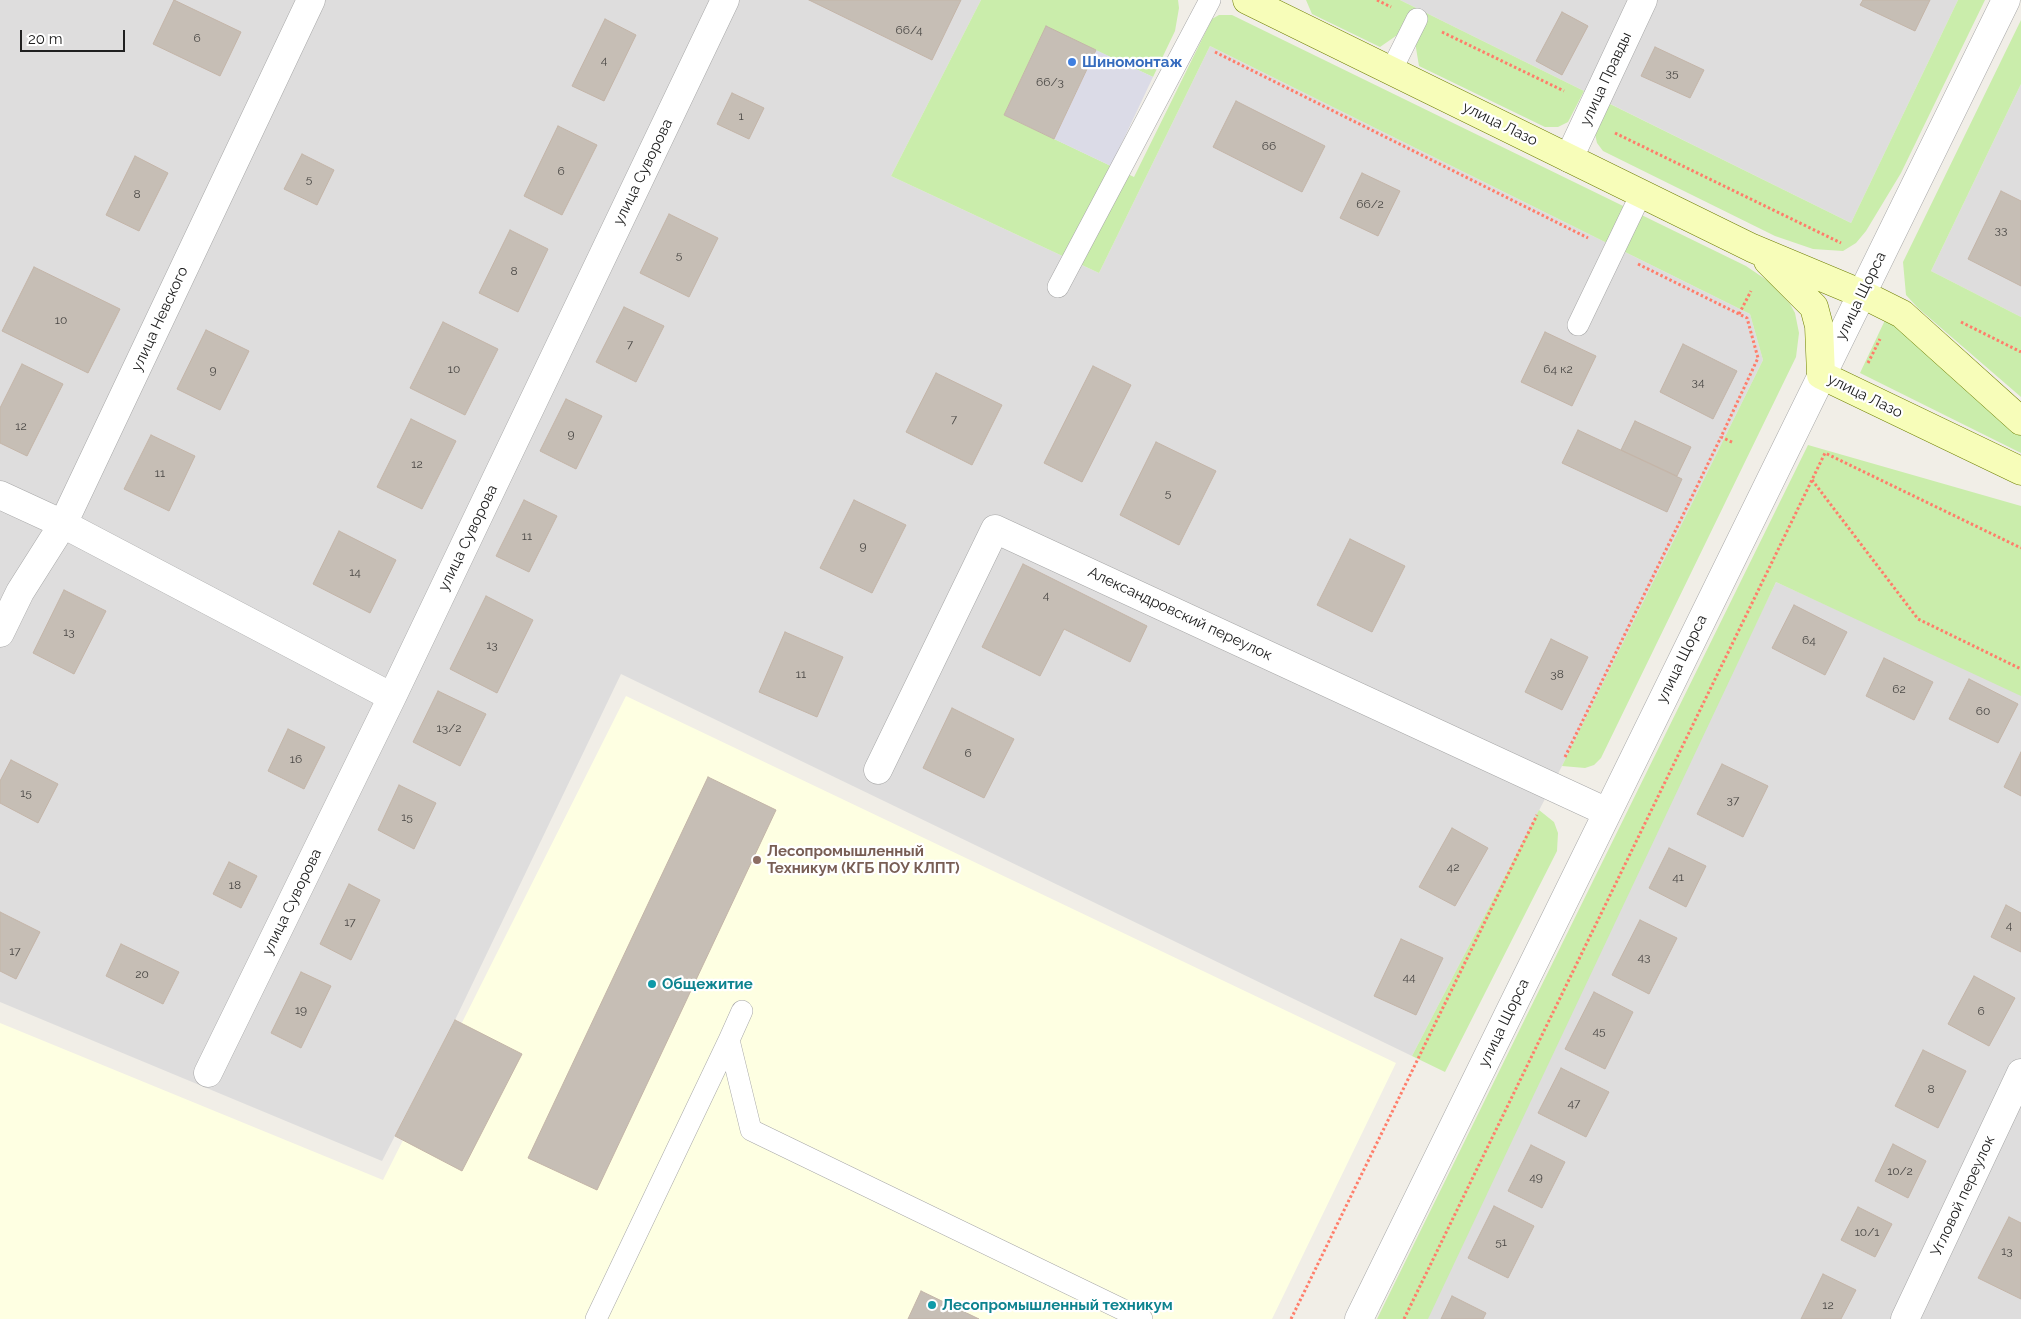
<!DOCTYPE html>
<meta charset="utf-8">
<style>
body{margin:0}
#map{position:relative;width:2021px;height:1319px;overflow:hidden;background:#f1eee7;font-family:Raleway,sans-serif}
canvas{display:block}
.scale{position:absolute;left:20px;top:30px;width:105px;height:22px;box-sizing:border-box;border:2px solid #202020;border-top:0;padding-left:6px;font-size:15px;line-height:18px;white-space:nowrap;color:#202020;-webkit-text-stroke:4px #fff;paint-order:stroke}
</style>
<div id="map">
<canvas width="2021" height="1319"></canvas>
<div class="scale">20 m</div>
</div>
<script>
const ctx = document.querySelector('canvas').getContext('2d');
ctx.lineJoin = 'round';
function fill(path, color) { ctx.fillStyle = color; ctx.fill(path, 'evenodd'); }
const shape = rows => new Path2D(rows.map(r => 'M' + r).join(''));
function trace(path, color, width, dash) { ctx.strokeStyle = color; ctx.lineWidth = width; ctx.lineCap = dash ? 'butt' : 'round'; ctx.setLineDash(dash || []); ctx.stroke(path); }
function write(font, color, halo, rows, align = 'center') {
  ctx.font = font + ' Raleway,sans-serif'; ctx.lineWidth = 4.5; ctx.setLineDash([]); ctx.textBaseline = 'middle'; ctx.strokeStyle = halo; ctx.fillStyle = color; for (const [text, x, y, turn = 0] of rows) {
    ctx.save(); ctx.translate(x, y); ctx.rotate((+turn || 0) * Math.PI / 180); ctx.textAlign = isNaN(turn) ? turn : align; if (halo) ctx.strokeText(text, 0, 0); ctx.fillText(text, 0, 0); ctx.restore();
  }
}
fill(shape([
 [0,0,981,0,891,176,1099,273,1210,46,1750,314,1763,360,1562,766,1412,1056,621,674,455,1020,382,1161,0,1002],
 [1400,0,1958,0,1851,223],
 [2021,84,2021,317,1931,271],
 [1776,582,2021,694,2021,1319,1418,1319]
]), '#dedddd');
fill(shape([
 [626,696,1396,1063,1272,1319,0,1319,0,1023,383,1180]
]), '#feffe2');
fill(shape([
 [981,0,1178,0,1179,8,1175,31,1153,77,1046,27,1004,115,1134,177,1212,19,1219,15,1232,15,1746,266,1768,281,1790,304,1795,313,1799,333,1796,357,1601,758,1594,765,1585,768,1562,766,1763,360,1750,314,1210,46,1099,273,891,176],
 [1306,0,1400,0,1584,91,1568,122,1558,127,1545,127,1419,66,1414,36,1403,31,1380,47,1312,14],
 [1958,0,1985,0,1901,173,1866,231,1856,243,1843,251,1813,249,1775,236,1603,151,1597,143,1595,134,1606,102,1851,223],
 [2021,20,2021,84,1931,271,2021,317,2021,397,1918,308,1906,295,1903,262],
 [1886,318,1905,328,2021,436,2021,453,1860,373],
 [1808,445,2021,506,2021,696,1776,582,1428,1319,1377,1319],
 [1539,810,1554,822,1558,833,1557,851,1445,1072,1412,1056]
]), '#caedab');
fill(shape([
 [1096,50,1153,77,1111,166,1054,139]
]), '#dbdbe7');
const building = shape([
 [174,0,241,32,220,76,153,44,174,0],
 [809,0,961,0,932,60,809,0],
 [1863,0,1930,0,1915,31,1860,5,1863,0],
 [1562,12,1588,26,1562,75,1536,61,1562,12],
 [605,19,636,35,604,101,572,86,605,19],
 [1046,26,1096,50,1054,139,1004,115,1046,26],
 [1655,47,1704,70,1690,98,1641,76,1655,47],
 [732,93,764,108,749,139,717,124,732,93],
 [1236,101,1325,146,1302,192,1213,147,1236,101],
 [558,126,597,145,562,215,524,196,558,126],
 [302,154,334,170,317,205,284,189,302,154],
 [135,156,168,173,139,231,106,215,135,156],
 [1362,173,1400,191,1378,236,1340,218,1362,173],
 [2001,191,2021,201,2021,286,1968,259,2001,191],
 [669,214,718,238,689,297,640,273,669,214],
 [510,230,548,249,518,312,479,293,510,230],
 [34,267,120,309,88,373,2,331,34,267],
 [624,307,664,326,636,382,596,362,624,307],
 [443,322,498,349,465,415,410,388,443,322],
 [206,330,249,351,220,410,177,389,206,330],
 [1545,332,1596,356,1572,406,1521,382,1545,332],
 [1683,344,1737,371,1713,419,1660,392,1683,344],
 [22,364,63,384,27,456,0,443,0,408,22,364],
 [1093,366,1131,385,1082,482,1044,463,1093,366],
 [936,373,1002,405,972,465,906,432,936,373],
 [566,399,602,416,576,469,540,451,566,399],
 [411,419,456,441,422,509,377,487,411,419],
 [1635,421,1691,447,1677,476,1621,450,1635,421],
 [1578,430,1682,479,1667,512,1562,463,1578,430],
 [151,435,195,456,169,511,124,489,151,435],
 [1156,442,1216,471,1179,545,1120,515,1156,442],
 [524,500,557,516,529,572,496,556,524,500],
 [854,500,906,525,872,593,820,568,854,500],
 [339,531,396,560,370,613,313,584,339,531],
 [1350,539,1405,566,1372,632,1317,605,1350,539],
 [1023,564,1147,626,1130,662,1064,629,1040,676,982,647,1023,564],
 [64,590,106,611,74,674,33,653,64,590],
 [486,596,533,620,497,693,450,669,486,596],
 [1794,605,1847,632,1825,675,1772,648,1794,605],
 [785,632,843,657,817,717,759,692,785,632],
 [1551,639,1588,657,1562,710,1525,692,1551,639],
 [1884,658,1933,682,1914,720,1866,696,1884,658],
 [1969,679,2018,704,1998,743,1949,719,1969,679],
 [438,691,486,714,460,766,413,742,438,691],
 [952,708,1014,739,984,798,923,768,952,708],
 [288,729,325,747,304,789,268,771,288,729],
 [2021,752,2021,796,2004,787,2021,752],
 [11,760,58,784,38,823,0,803,0,781,11,760],
 [1722,764,1768,786,1743,837,1697,814,1722,764],
 [708,777,776,810,597,1190,528,1158,708,777],
 [399,785,436,803,414,849,378,830,399,785],
 [1452,828,1488,848,1455,906,1419,887,1452,828],
 [1669,848,1706,866,1686,907,1649,888,1669,848],
 [229,862,257,876,241,908,213,894,229,862],
 [349,884,380,900,351,960,320,944,349,884],
 [2006,905,2021,913,2021,952,1991,937,2006,905],
 [0,912,40,932,16,979,0,971,0,912],
 [1640,920,1677,938,1649,994,1612,975,1640,920],
 [1401,939,1443,958,1416,1015,1374,996,1401,939],
 [121,944,179,972,163,1004,106,976,121,944],
 [301,972,331,986,301,1048,271,1033,301,972],
 [1974,976,2015,998,1989,1046,1948,1024,1974,976],
 [1594,992,1633,1012,1605,1069,1565,1049,1594,992],
 [455,1020,522,1054,462,1171,395,1136,455,1020],
 [1923,1050,1966,1071,1938,1128,1895,1106,1923,1050],
 [1561,1068,1609,1092,1586,1137,1538,1113,1561,1068],
 [1893,1144,1926,1161,1908,1198,1875,1181,1893,1144],
 [1531,1145,1565,1162,1542,1208,1508,1191,1531,1145],
 [1494,1206,1534,1226,1508,1278,1468,1258,1494,1206],
 [1858,1207,1892,1224,1875,1257,1841,1240,1858,1207],
 [2009,1217,2021,1223,2021,1299,1978,1278,2009,1217],
 [1823,1274,1856,1290,1841,1319,1801,1319,1823,1274],
 [921,1291,979,1319,908,1319,921,1291],
 [1452,1296,1486,1313,1483,1319,1441,1319,1452,1296]
]);
fill(building, '#c6beb5');
trace(building, '#c4b5a8', 1);
const service = shape([
 [1391,71,1417,19],
 [1058,287,1210,0],
 [1578,325,1641,194],
 [742,1011,729,1040,751,1130,1142,1319],
 [596,1319,729,1040]
]);
const minor = shape([
 [1569,158,1643,0],
 [0,495,63,524,392,697],
 [0,633,20,592,63,524,311,0],
 [878,770,995,529,1607,812],
 [208,1073,392,697,725,0],
 [1905,1319,2021,1073]
]);
const tertiary = shape([
 [1359,1319,2006,0]
]);
const secondary = shape([
 [1247,0,1752,248,1862,294,1902,314,2021,421],
 [1768,261,1814,307,1819,326,1821,375,2021,471]
]);
trace(service, '#a7a7a7', 22);
trace(minor, '#a7a7a7', 29);
trace(tertiary, '#a7a7a7', 29);
trace(secondary, '#6e7f00', 29);
trace(shape([
 [1377,0,1391,7],
 [1442,32,1564,91],
 [1215,52,1588,238],
 [1615,133,1841,243],
 [1638,264,1747,318,1758,358,1721,437,1734,443],
 [1739,314,1751,291],
 [1961,322,2021,352],
 [1868,363,1880,339],
 [1812,480,1918,619,2021,669],
 [1565,757,1721,437],
 [1291,1319,1537,815],
 [1404,1319,1825,453,2021,548]
]), '#ff7d6a', 3, [2.5, 2.5]);
trace(service, '#fff', 21);
trace(minor, '#fff', 28);
trace(tertiary, '#fff', 28);
trace(secondary, '#f7fdb9', 28);
for (const [x, y, r, color] of [
 [1072,62,5,"#3f7fe0"],
 [757,860,5,"#8d6e63"],
 [652,984,5,"#0f9aa8"],
 [932,1305,5,"#0f9aa8"]
]) { const dot = new Path2D(); dot.arc(x, y, r, 0, 2 * Math.PI); ctx.fillStyle = color; ctx.fill(dot); trace(dot, '#fff', 2); }
write('12px', '#4a4845', null, [
 ["66/4",909,30],
 ["6",197,38],
 ["4",604,60],
 ["35",1672,73],
 ["66/3",1050,82],
 ["1",741,116],
 ["66",1269,146],
 ["6",561,171],
 ["5",309,179],
 ["8",137,194],
 ["66/2",1370,204],
 ["33",2001,230],
 ["5",679,255],
 ["8",514,271],
 ["10",61,320],
 ["7",630,344],
 ["10",454,369],
 ["64 к2",1558,369],
 ["9",213,370],
 ["34",1698,382],
 ["7",954,419],
 ["12",21,426],
 ["9",571,434],
 ["12",417,464],
 ["11",160,473],
 ["5",1168,493],
 ["11",527,536],
 ["9",863,546],
 ["14",355,572],
 ["4",1046,595],
 ["13",69,632],
 ["64",1809,640],
 ["13",492,645],
 ["11",801,674],
 ["38",1557,674],
 ["62",1899,689],
 ["60",1983,711],
 ["13/2",449,728],
 ["6",968,753],
 ["16",296,759],
 ["15",26,793],
 ["37",1733,800],
 ["15",407,817],
 ["42",1453,867],
 ["41",1678,877],
 ["18",235,885],
 ["17",350,922],
 ["4",2009,925],
 ["17",15,951],
 ["43",1644,957],
 ["20",142,974],
 ["44",1409,977],
 ["19",301,1010],
 ["6",1981,1011],
 ["45",1599,1031],
 ["8",1931,1089],
 ["47",1574,1103],
 ["10/2",1900,1171],
 ["49",1536,1177],
 ["10/1",1867,1232],
 ["51",1501,1242],
 ["13",2007,1251],
 ["12",1828,1305]
]);
write('bold 15px', '#366cbe', '#fff', [
 ["Шиномонтаж",1082,62]
], 'left');
write('15px', '#202020', '#fff', [
 ["улица Правды",1606,79,-65],
 ["улица Лазо",1500,124,26],
 ["улица Суворова",643,172,-64],
 ["улица Щорса",1861,296,-64],
 ["улица Невского",160,319,-65],
 ["улица Лазо",1865,396,26],
 ["улица Суворова",468,538,-64],
 ["Александровский переулок",1180,614,25],
 ["улица Щорса",1682,659,-64],
 ["улица Суворова",292,902,-64],
 ["улица Щорса",1504,1023,-64],
 ["Угловой переулок",1963,1196,-65]
]);
write('bold 15px', '#785e54', '#fff', [
 ["Лесопромышленный",767,851],
 ["Техникум (КГБ ПОУ КЛПТ)",767,868]
], 'left');
write('bold 15px', '#0d838f', '#fff', [
 ["Общежитие",662,984],
 ["Лесопромышленный техникум",942,1305]
], 'left');
</script>
